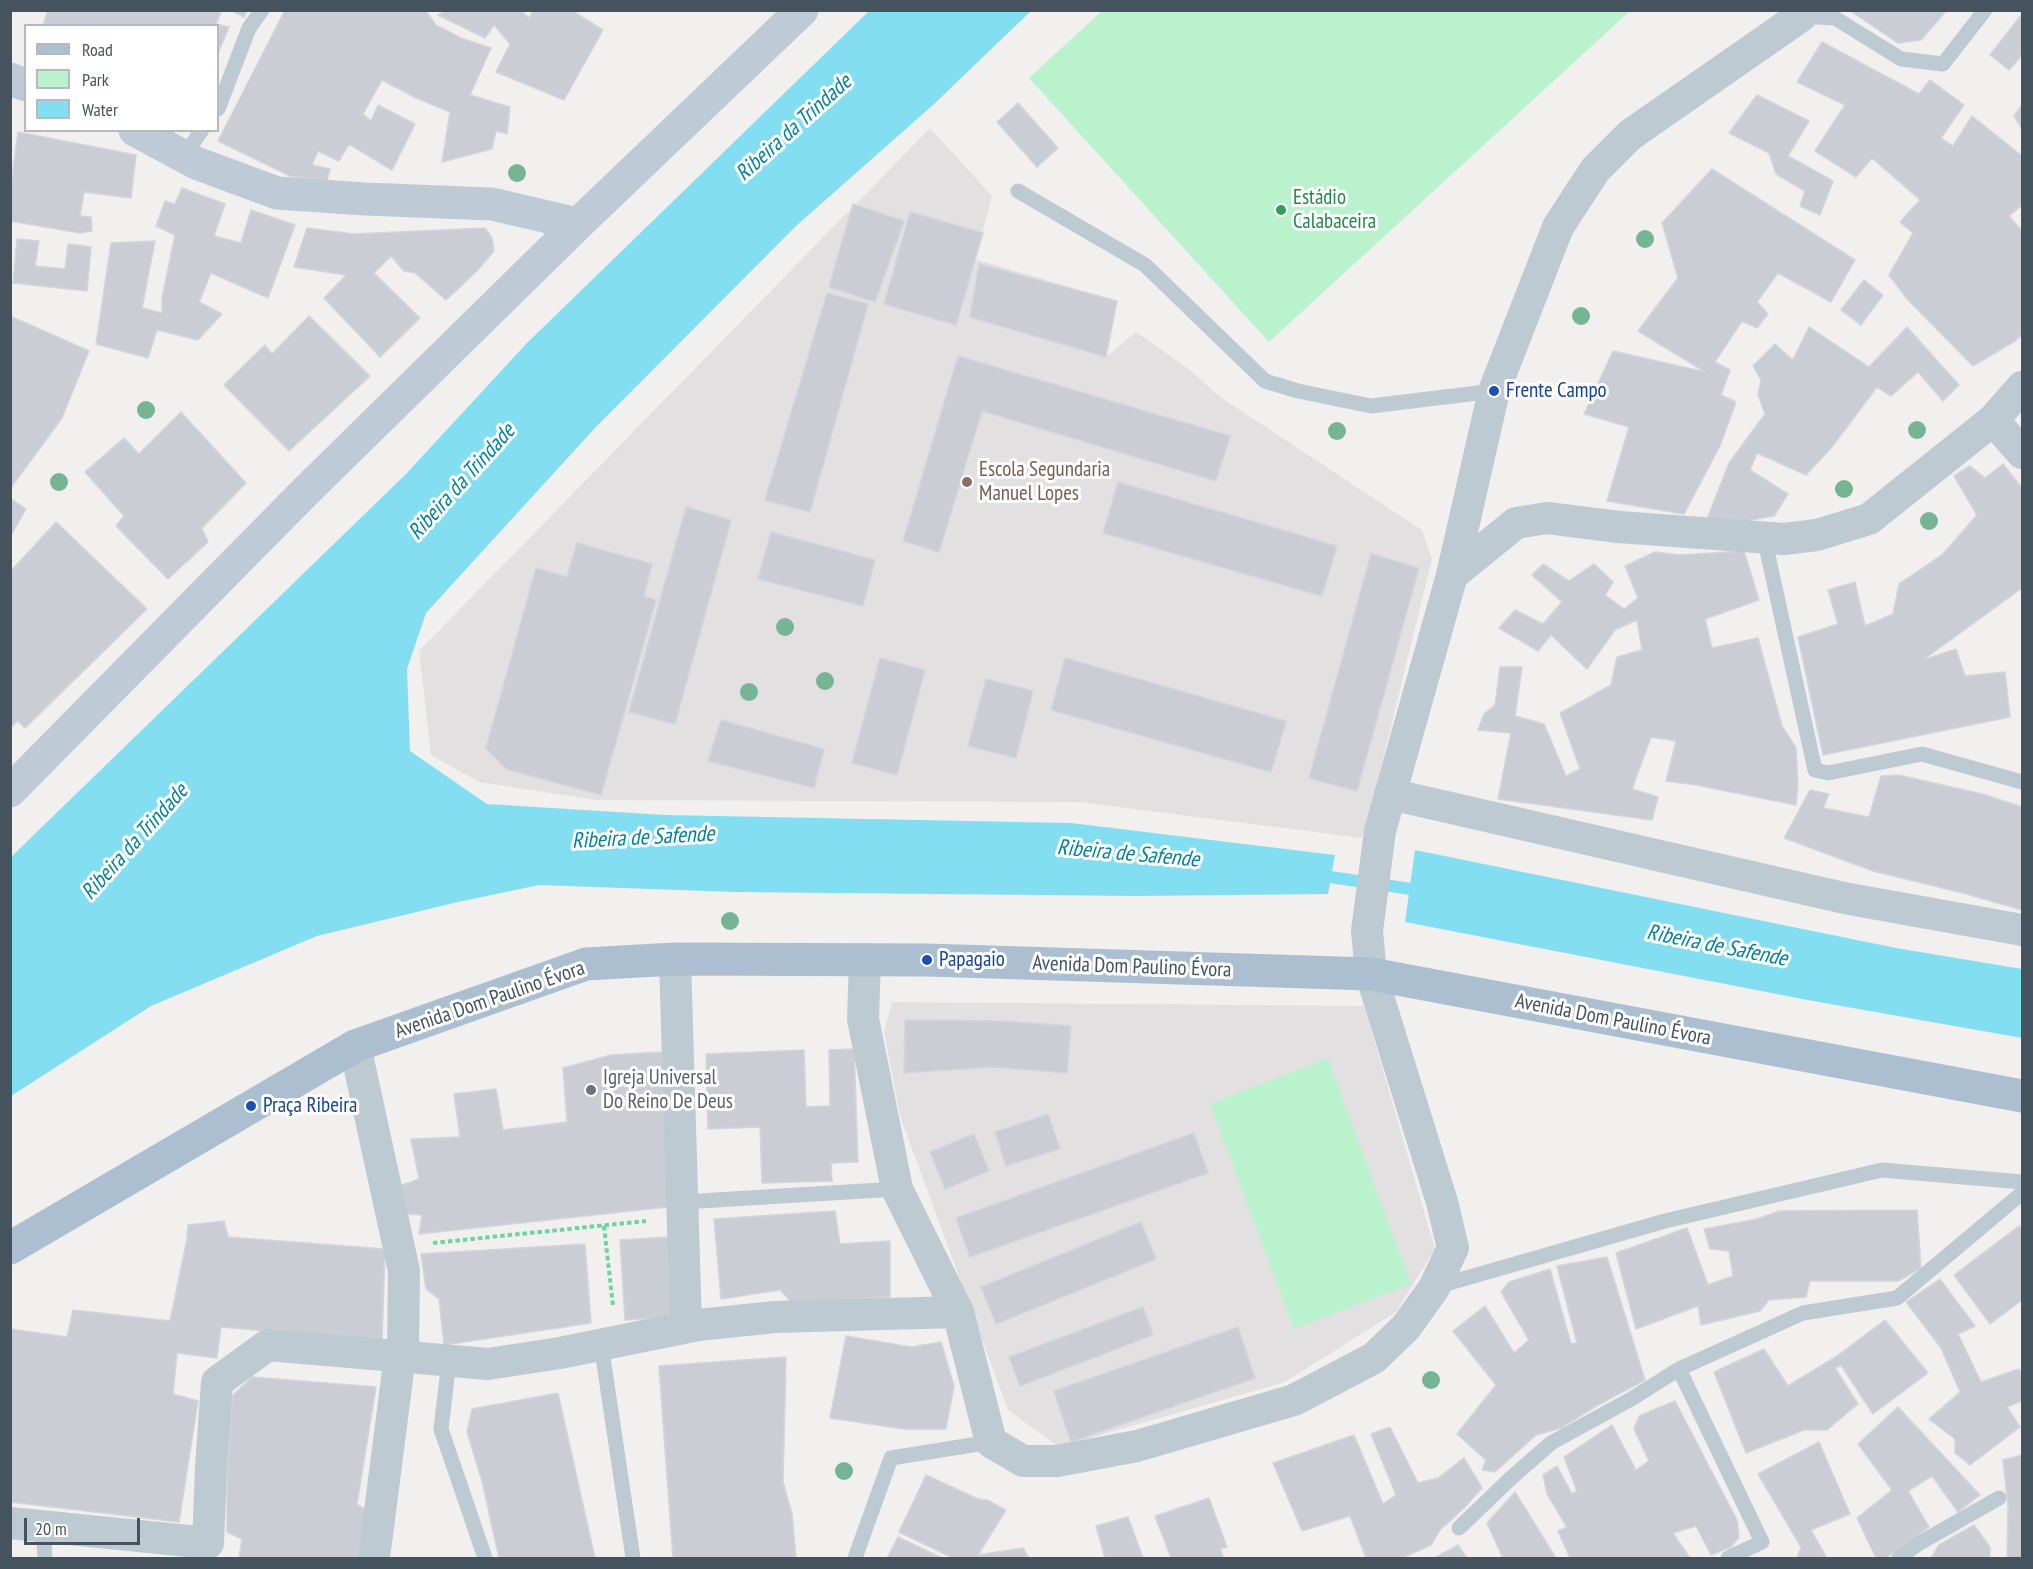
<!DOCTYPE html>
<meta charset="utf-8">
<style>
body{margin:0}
#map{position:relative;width:2033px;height:1569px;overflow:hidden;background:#f2efef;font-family:"PT Sans Narrow",sans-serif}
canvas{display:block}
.frame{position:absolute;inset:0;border:12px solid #45535e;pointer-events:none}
.legend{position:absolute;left:24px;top:24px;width:195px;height:108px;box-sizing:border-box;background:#fff;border:2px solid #b5babf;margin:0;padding:8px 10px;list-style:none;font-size:18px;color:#45535e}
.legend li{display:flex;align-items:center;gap:12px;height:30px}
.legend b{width:30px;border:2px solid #b5babf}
.scale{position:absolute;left:24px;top:1518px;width:116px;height:27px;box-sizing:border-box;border:3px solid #45535e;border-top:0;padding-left:8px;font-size:18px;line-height:21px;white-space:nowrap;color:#45535e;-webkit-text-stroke:4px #fff;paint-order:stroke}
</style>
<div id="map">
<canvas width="2033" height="1569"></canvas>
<div class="frame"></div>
<ul class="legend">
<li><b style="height:8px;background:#acbfd0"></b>Road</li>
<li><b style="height:16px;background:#baf2ce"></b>Park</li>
<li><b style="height:16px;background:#84def2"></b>Water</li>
</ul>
<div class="scale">20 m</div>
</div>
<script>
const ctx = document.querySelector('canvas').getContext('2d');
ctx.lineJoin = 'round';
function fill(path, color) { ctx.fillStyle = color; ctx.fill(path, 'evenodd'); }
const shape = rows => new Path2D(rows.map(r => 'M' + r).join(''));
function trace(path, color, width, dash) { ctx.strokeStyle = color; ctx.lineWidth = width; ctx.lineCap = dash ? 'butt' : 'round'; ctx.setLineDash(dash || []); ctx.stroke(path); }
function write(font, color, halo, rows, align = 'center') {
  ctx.font = font + ' "PT Sans Narrow",sans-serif'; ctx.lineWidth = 6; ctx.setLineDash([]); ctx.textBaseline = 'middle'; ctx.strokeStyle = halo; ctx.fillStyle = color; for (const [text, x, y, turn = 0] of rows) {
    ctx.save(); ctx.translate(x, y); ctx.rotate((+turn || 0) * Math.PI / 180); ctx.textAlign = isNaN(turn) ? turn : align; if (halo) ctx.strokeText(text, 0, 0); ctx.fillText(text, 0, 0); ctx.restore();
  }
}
fill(shape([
 [930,128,992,196,975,259,1117,301,1106,357,1136,332,1190,370,1220,397,1422,530,1432,559,1366,828,1361,838,1080,802,596,800,479,782,431,755,419,651],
 [892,1002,1364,1006,1435,1249,1396,1312,1285,1382,1059,1447,1008,1410,900,1116,884,1032]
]), '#e3e0e1');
fill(shape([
 [1102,11,1102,10,1630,11,1269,342,1029,78],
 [1328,1058,1411,1284,1294,1329,1210,1104]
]), '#baf2ce');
fill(shape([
 [869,11,1031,11,933,105,796,226,595,428,426,613,407,669,410,751,487,804,665,815,1071,823,1335,855,1328,894,1136,896,735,892,539,885,458,902,317,936,151,1006,11,1096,11,857,406,474,527,343],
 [1415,850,1896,948,2022,969,2022,1038,1813,1001,1405,922]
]), '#84def2');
trace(shape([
 [1317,875,1424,891]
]), '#84def2', 12);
const building = shape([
 [48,10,222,10,216,24,229,27,218,53,218,26,43,26,48,10],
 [230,10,247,10,244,17,230,10],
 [285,10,425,10,436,25,461,38,491,48,470,95,510,107,507,134,496,131,492,149,442,162,450,112,416,98,382,80,363,114,371,121,378,105,415,124,392,170,349,144,339,161,318,151,312,165,330,169,327,181,290,176,218,141,285,10],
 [448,10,520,10,529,18,534,10,571,10,603,30,564,100,496,72,510,44,494,25,485,38,438,15,448,10],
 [1849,10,1947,10,1921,40,1898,43,1849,10],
 [2022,14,2022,55,2009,70,1990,55,2022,14],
 [1822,42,1919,94,1930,80,1964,105,1941,138,1953,146,1972,116,2022,156,2022,205,2009,216,2022,231,2022,334,2015,341,1973,366,1907,299,1889,275,1913,233,1900,222,1920,200,1872,158,1856,177,1815,151,1845,105,1797,82,1822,42],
 [1757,95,1809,121,1788,156,1833,181,1820,215,1800,206,1805,191,1776,174,1769,153,1729,133,1757,95],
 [1018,103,1058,148,1037,167,997,122,1018,103],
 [2022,105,2022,129,2014,116,2022,105],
 [18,132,136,155,131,198,84,192,80,216,91,217,92,231,80,233,10,221,10,192,18,132],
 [1712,169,1855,260,1831,302,1778,273,1757,302,1768,314,1757,328,1742,321,1715,362,1730,370,1721,395,1736,402,1720,446,1684,514,1607,501,1629,427,1584,414,1613,351,1705,372,1638,331,1678,278,1662,223,1712,169],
 [182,188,225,204,214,236,241,243,251,210,295,225,268,298,211,273,199,302,222,314,198,340,157,330,148,358,96,344,111,243,155,241,142,308,162,313,162,298,175,235,156,226,165,201,175,204,182,188],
 [853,204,904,221,875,302,829,287,853,204],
 [910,212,983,233,956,325,884,304,910,212],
 [307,228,353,234,485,228,492,238,494,251,477,271,446,300,415,273,404,271,391,256,374,273,420,318,380,357,324,298,346,275,294,267,307,228],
 [17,239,39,241,35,266,65,269,68,244,91,247,87,291,13,283,17,239],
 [979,264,1117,301,1106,357,970,317,979,264],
 [1864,280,1883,295,1861,325,1841,310,1864,280],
 [827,293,868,304,810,512,765,500,827,293],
 [10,316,89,351,62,418,10,489,10,316],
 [309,316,370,376,289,451,224,385,265,345,272,354,309,316],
 [1809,327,1869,367,1907,327,1959,385,1943,401,1918,372,1891,396,1877,387,1832,447,1806,475,1757,453,1750,470,1788,494,1774,516,1733,523,1707,519,1729,463,1765,414,1758,395,1761,380,1753,366,1775,344,1793,360,1809,327],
 [958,356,1230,436,1216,481,982,411,939,552,903,541,958,356],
 [181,412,246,483,202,528,208,542,168,579,116,526,124,516,85,472,124,438,139,454,181,412],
 [2003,464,2022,488,2022,588,1923,660,1956,649,1965,676,2005,672,2010,717,1823,755,1798,637,1838,624,1828,590,1855,582,1865,626,1893,614,1899,584,1943,554,1977,515,1954,476,1970,466,1985,478,2003,464],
 [1118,482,1337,546,1322,596,1103,533,1118,482],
 [10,498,26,509,10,537,10,498],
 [686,507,731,520,675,724,629,712,686,507],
 [56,522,147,609,25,728,18,721,10,728,10,572,56,522],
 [771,532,875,560,863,606,758,579,771,532],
 [577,543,652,564,644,596,656,600,601,795,506,769,486,748,536,568,567,577,577,543],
 [1744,551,1759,600,1705,619,1712,648,1758,638,1782,726,1796,748,1798,783,1796,805,1696,785,1666,781,1676,741,1651,737,1632,789,1658,797,1652,820,1498,799,1511,733,1478,730,1484,714,1495,705,1500,667,1522,667,1515,716,1544,724,1566,776,1580,769,1560,713,1611,685,1617,657,1642,650,1637,620,1615,630,1587,669,1551,635,1538,651,1499,628,1515,610,1543,624,1562,602,1532,575,1543,564,1569,581,1594,564,1613,582,1605,595,1624,609,1638,598,1625,566,1655,552,1679,555,1744,551],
 [1371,554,1419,568,1357,791,1309,778,1371,554],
 [880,658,925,670,897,775,852,763,880,658],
 [1065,658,1286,721,1271,772,1051,710,1065,658],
 [986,679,1033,691,1016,758,968,746,986,679],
 [721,720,824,749,814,788,708,761,721,720],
 [1899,775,1986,795,2022,807,2022,910,1963,893,1873,871,1784,838,1810,790,1829,794,1823,808,1869,817,1881,776,1899,775],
 [905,1020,1003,1021,1071,1026,1067,1073,993,1067,904,1073,905,1020],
 [854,1049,858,1162,831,1163,832,1181,762,1183,760,1127,708,1129,706,1054,804,1050,806,1107,830,1106,829,1050,854,1049],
 [662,1052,668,1207,419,1234,422,1215,408,1214,399,1186,419,1179,411,1139,460,1137,454,1094,496,1089,503,1130,567,1122,563,1068,611,1055,662,1052],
 [1048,1114,1060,1149,1006,1166,995,1132,1048,1114],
 [1194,1133,1208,1173,970,1257,956,1218,1194,1133],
 [974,1134,989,1171,945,1189,930,1152,974,1134],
 [1917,1210,1921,1268,1898,1281,1810,1281,1806,1297,1769,1300,1760,1311,1701,1325,1698,1306,1636,1329,1616,1253,1687,1228,1708,1285,1733,1276,1729,1251,1710,1249,1704,1229,1757,1219,1779,1211,1917,1210],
 [835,1211,840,1244,890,1241,890,1297,792,1303,780,1290,721,1299,714,1219,835,1211],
 [224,1221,228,1237,385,1249,382,1341,221,1327,217,1358,177,1353,173,1394,198,1401,179,1522,10,1502,10,1329,67,1337,73,1310,170,1321,187,1239,188,1225,224,1221],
 [1141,1222,1156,1259,996,1324,981,1287,1141,1222],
 [2019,1226,2022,1230,2022,1300,1990,1324,1954,1275,2019,1226],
 [668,1237,673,1317,625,1320,620,1240,668,1237],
 [585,1244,591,1323,444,1345,439,1299,426,1289,421,1254,585,1244],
 [1607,1257,1645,1380,1596,1406,1561,1428,1536,1435,1495,1472,1482,1470,1486,1460,1457,1434,1496,1385,1453,1331,1485,1306,1514,1353,1529,1340,1501,1292,1509,1282,1550,1269,1571,1344,1577,1343,1557,1266,1607,1257],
 [1940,1279,1975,1326,1958,1334,1981,1382,2019,1369,2022,1376,2022,1401,2007,1407,2020,1427,1970,1465,1955,1453,1955,1439,1929,1419,1960,1392,1941,1348,1906,1302,1940,1279],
 [1143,1307,1153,1335,1020,1386,1009,1357,1143,1307],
 [1885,1320,1928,1373,1873,1414,1841,1365,1835,1368,1858,1404,1827,1430,1804,1430,1746,1453,1714,1372,1764,1349,1788,1386,1837,1356,1885,1320],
 [1238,1327,1255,1378,1071,1442,1054,1391,1238,1327],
 [846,1336,911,1347,941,1342,954,1386,946,1429,904,1429,830,1418,846,1336],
 [786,1357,783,1482,792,1514,796,1558,673,1558,659,1366,786,1357],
 [252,1377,376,1387,357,1504,370,1513,364,1558,239,1558,242,1539,227,1532,227,1475,232,1396,252,1377],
 [558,1393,595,1558,499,1558,482,1481,467,1432,472,1409,558,1393],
 [1675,1401,1737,1520,1739,1537,1731,1547,1711,1555,1696,1526,1673,1533,1690,1558,1570,1558,1558,1531,1567,1527,1547,1494,1543,1475,1557,1466,1572,1494,1577,1491,1564,1457,1612,1425,1636,1470,1649,1461,1634,1429,1639,1416,1675,1401],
 [1898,1407,1980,1495,1958,1512,1932,1476,1908,1491,1929,1527,1886,1558,1876,1558,1857,1518,1892,1490,1858,1444,1898,1407],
 [1390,1427,1418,1483,1438,1478,1464,1458,1482,1488,1464,1508,1440,1530,1431,1545,1402,1558,1366,1558,1350,1516,1302,1531,1273,1463,1354,1435,1383,1504,1396,1495,1371,1434,1390,1427],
 [1819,1442,1850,1514,1811,1530,1827,1558,1797,1558,1801,1547,1758,1474,1819,1442],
 [2022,1455,2022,1558,2007,1558,2008,1506,2003,1460,2022,1455],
 [926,1475,978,1499,987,1500,1006,1510,978,1555,1023,1548,1029,1558,953,1558,899,1532,926,1475],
 [1515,1492,1556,1558,1499,1558,1502,1556,1487,1523,1515,1492],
 [1209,1498,1227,1547,1220,1549,1224,1558,1171,1558,1155,1516,1209,1498],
 [1128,1517,1143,1558,1105,1558,1096,1526,1128,1517],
 [1974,1525,1990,1547,1990,1558,1931,1558,1939,1545,1974,1525],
 [898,1537,942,1558,887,1558,898,1537],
 [1458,1545,1467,1558,1434,1558,1458,1545]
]);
fill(building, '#caced4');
trace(building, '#d2d5db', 1.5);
trace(shape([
 [604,1226,613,1306],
 [433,1243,646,1221]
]), '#6fd39f', 4, [4.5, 3]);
trace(shape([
 [1801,16,1835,18,1901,59,1943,64,1985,10],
 [218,109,249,28,262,10],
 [183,157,202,130],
 [1018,191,1145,265,1265,381,1298,391,1371,406,1494,391],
 [1764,537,1815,770,1828,773,1922,754,2022,782],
 [683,1202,897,1189],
 [1435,1287,1665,1221,1882,1170,2022,1182],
 [601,1344,633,1558],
 [449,1361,441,1429,485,1558],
 [43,1527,45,1558],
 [1459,1528,1511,1478,1551,1443,1633,1398,1679,1369],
 [855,1558,891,1458,991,1442],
 [1728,1558,1762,1542,1679,1369,1803,1313,1897,1298,2022,1193],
 [1899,1558,1918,1544,1999,1498]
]), '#becad2', 15);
trace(shape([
 [1993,420,2022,453],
 [1452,575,1516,523,1547,518,1619,527,1784,539,1817,535,1869,519,1993,420,2022,387],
 [1390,794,1844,898,2022,930],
 [675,959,686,1327],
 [865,960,863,1019,897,1189,958,1312,991,1442,1023,1461,1057,1461,1137,1446,1294,1400,1374,1358,1406,1327,1434,1288,1453,1248,1442,1202,1371,974,1367,931,1380,831,1452,575,1494,391,1558,227,1595,170,1630,135,1801,16,1806,10],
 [355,1046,404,1271,403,1357,398,1371,374,1558],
 [10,1523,208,1543,211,1468,217,1382,268,1345,488,1364,560,1353,698,1325,775,1317,958,1312]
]), '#becad2', 32);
trace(shape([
 [10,79,26,85],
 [135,130,196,163,277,193,365,199,492,204,578,224],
 [10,791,305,492,578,224,802,10]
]), '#becbd7', 33);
trace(shape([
 [10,1248,355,1046,586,964,675,959,927,960,1371,974,2022,1096]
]), '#acbfd0', 33);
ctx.fillStyle = '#76b593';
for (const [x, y] of [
 [517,173],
 [1645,239],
 [1581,316],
 [146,410],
 [1917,430],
 [1337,431],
 [59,482],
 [1844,489],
 [1929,521],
 [785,627],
 [825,681],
 [749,692],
 [730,921],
 [1431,1380],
 [844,1471]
]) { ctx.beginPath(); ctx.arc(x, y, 9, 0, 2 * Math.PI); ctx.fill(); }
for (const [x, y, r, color] of [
 [1281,210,6,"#2e9e5b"],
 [1494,391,6,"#1a4fb4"],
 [967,482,6,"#8d6e63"],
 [927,960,6,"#1a4fb4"],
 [591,1090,6,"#6b7280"],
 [251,1106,6,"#1a4fb4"]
]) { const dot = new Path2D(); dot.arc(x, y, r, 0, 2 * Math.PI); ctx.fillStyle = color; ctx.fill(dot); trace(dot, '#fff', 2); }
write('21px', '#27864d', '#fff', [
 ["Estádio",1293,198],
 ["Calabaceira",1293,222]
], 'left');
write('21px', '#164399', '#fff', [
 ["Frente Campo",1506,391],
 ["Papagaio",939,960],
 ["Praça Ribeira",263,1106]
], 'left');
write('21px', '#785e54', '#fff', [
 ["Escola Segundaria",979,470],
 ["Manuel Lopes",979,494]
], 'left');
write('21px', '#45535e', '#fff', [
 ["Avenida Dom Paulino Évora",1132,967,2],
 ["Avenida Dom Paulino Évora",490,1000,-19],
 ["Avenida Dom Paulino Évora",1613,1020,11]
]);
write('21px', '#5b616d', '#fff', [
 ["Igreja Universal",603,1078],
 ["Do Reino De Deus",603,1102]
], 'left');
write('italic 22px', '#04809c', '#fff', [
 ["Ribeira da Trindade",794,128,-42],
 ["Ribeira da Trindade",462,482,-48],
 ["Ribeira de Safende",643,838,-3],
 ["Ribeira da Trindade",135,842,-48],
 ["Ribeira de Safende",1128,854,5],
 ["Ribeira de Safende",1717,946,11]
]);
</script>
